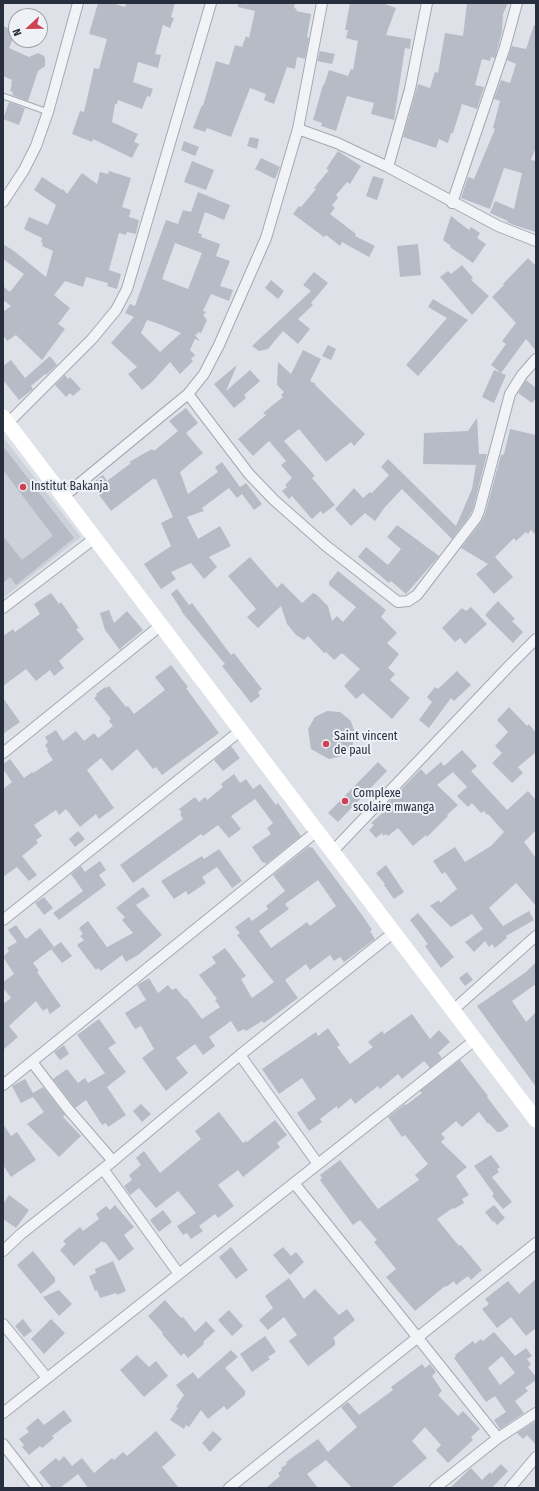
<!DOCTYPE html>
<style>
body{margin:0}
#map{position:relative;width:539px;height:1491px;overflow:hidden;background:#dee2e8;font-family:"Fira Sans Condensed",sans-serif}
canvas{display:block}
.frame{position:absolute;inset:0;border:4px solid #272f3f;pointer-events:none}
.north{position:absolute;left:8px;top:8px;width:40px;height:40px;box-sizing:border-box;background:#eef1f6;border:1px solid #9ea3ad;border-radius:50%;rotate:248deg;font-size:11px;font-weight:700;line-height:16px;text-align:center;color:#272f3f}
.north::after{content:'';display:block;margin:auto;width:14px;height:18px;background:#cf4253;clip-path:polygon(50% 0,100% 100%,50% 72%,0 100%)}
</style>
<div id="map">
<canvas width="539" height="1491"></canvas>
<div class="frame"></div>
<div class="north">N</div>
</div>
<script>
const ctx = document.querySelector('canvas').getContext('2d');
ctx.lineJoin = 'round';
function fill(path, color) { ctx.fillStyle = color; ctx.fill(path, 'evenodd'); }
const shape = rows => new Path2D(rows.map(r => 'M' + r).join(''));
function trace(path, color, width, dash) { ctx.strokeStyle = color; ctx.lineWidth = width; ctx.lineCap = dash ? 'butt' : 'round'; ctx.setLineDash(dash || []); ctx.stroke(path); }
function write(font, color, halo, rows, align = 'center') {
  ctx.font = font + ' "Fira Sans Condensed",sans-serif'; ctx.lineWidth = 4; ctx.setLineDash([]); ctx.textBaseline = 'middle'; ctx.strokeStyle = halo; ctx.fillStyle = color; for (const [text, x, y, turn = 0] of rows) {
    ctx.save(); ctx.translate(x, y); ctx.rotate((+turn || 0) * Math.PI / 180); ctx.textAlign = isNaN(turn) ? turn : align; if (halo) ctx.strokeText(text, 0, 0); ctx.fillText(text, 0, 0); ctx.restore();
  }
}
fill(shape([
 [3,437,81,537,3,598]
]), '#ccd1da');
fill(shape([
 [98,3,112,3,125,7,126,3,175,3,171,17,174,18,170,28,163,25,155,54,161,55,158,68,138,62,133,82,153,89,150,97,147,96,142,109,118,100,117,104,115,104,112,122,138,134,134,142,139,144,132,158,93,139,92,142,72,134,80,111,84,112,94,68,99,69,107,39,89,34],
 [238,3,295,3,294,8,297,9,296,11,311,14,307,37,309,38,305,59,297,57,295,69,287,67,274,104,264,100,266,94,250,88,231,137,207,128,205,132,193,128,202,105,203,106,216,61,229,65,235,45,242,47,246,36,249,38,255,11,238,7],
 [350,3,382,3,396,8,386,35,411,39,410,49,405,48,394,120,371,114,374,103,347,96,336,131,321,126,322,123,313,120,323,85,324,85,329,70,348,76,351,69,353,70,358,41,346,38,348,30,345,30],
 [467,3,508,3,503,14,502,32,495,58,491,57,490,61,482,59,475,85,484,87,477,109,462,104,453,133,451,133,448,143,439,139,436,148,403,137,418,84,430,88,435,72,438,73,445,33,463,36],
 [534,25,536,26,536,147,531,160,536,161,536,232,514,225,507,222,508,221,490,213,495,201,514,209,522,173,504,168,490,209,461,198,468,177,474,179,495,129,493,128,500,101,494,99,501,80,510,83,516,64,507,60,512,46,526,49],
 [3,26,16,31,9,48,29,57,38,53,44,56,45,59,45,66,38,71,28,101,12,95,13,92,10,91,12,83,11,83,12,80,3,76],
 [320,51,335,54,332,64,317,61],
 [9,102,25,108,19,125,3,119],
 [250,137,259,139,257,149,247,146],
 [184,141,199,147,195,156,181,150],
 [338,151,361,166,350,184,347,182,336,195,338,198,332,205,335,208,330,214,356,234,355,236,375,246,369,257,342,242,340,246,326,235,324,237,293,214,299,206,301,207,316,189,314,188,329,170,326,169],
 [261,158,280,167,275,179,255,169],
 [192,161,214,170,206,190,184,182],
 [109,171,131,178,122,207,131,210,129,217,139,220,136,234,127,232,126,235,119,233,109,270,121,274,117,289,107,286,108,283,86,277,83,287,65,281,54,295,70,308,58,324,65,329,42,360,16,335,7,341,3,335,3,312,11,306,3,300,3,286,10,292,24,274,3,259,3,244,14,251,46,277,53,251,42,246,43,243,41,242,42,238,24,229,29,217,48,225,56,205,34,190,42,177,62,190,63,189,67,194,82,173,97,184,100,172,108,174],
 [373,176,384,179,377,200,366,196],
 [198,192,230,205,224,220,205,212,198,233,202,234,201,237,220,244,216,256,230,261,220,286,233,290,229,301,211,294,203,311,206,312,203,315,207,320,201,333,198,332,197,335,194,334,200,341,195,339,190,350,195,355,191,359,193,361,180,374,170,362,152,382,142,390,128,374,137,367,111,343,134,317,125,313,130,304,135,306,166,220,178,224,183,210,191,212],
 [175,243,202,253,188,289,162,279],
 [147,320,162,325,181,333,160,352,141,333],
 [451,216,469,230,471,227,480,233,477,238,486,244,473,263,450,247,451,246,443,240],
 [418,244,421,275,400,277,397,246],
 [528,258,536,266,536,351,526,339,501,373,491,365,506,344,502,341,516,323,492,297,504,285,503,284],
 [462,265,473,278,471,280,489,296,472,315,440,277,448,271,451,274],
 [314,272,328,283,311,303,313,305,298,319,310,329,298,344,283,331,268,349,259,351,252,346,311,291,303,285],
 [271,280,284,291,278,299,265,288],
 [433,299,468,320,418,376,406,365,447,318,428,307],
 [328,345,336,349,331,360,322,356],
 [303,350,321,359,310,381,316,384,315,385,365,434,354,446,351,442,326,462,299,429,284,441,315,476,312,478,335,505,323,514,321,511,312,519,292,496,289,499,282,491,287,487,285,485,292,478,281,465,286,461,270,442,269,441,253,456,238,439,266,415,263,413,283,397,281,395,284,392,277,385,278,362,291,374],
 [50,356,57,365,46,375,45,374,31,386,33,389,19,400,3,380,3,366,11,360,25,378],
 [237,365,226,391,250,370,260,381,244,395,246,398,234,408,214,384],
 [494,370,506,375,494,403,482,397],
 [65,375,68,379,70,377,81,389,73,396,70,393,66,397,55,385],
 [526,380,536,388,536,398,532,403,518,393],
 [186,408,198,423,186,433,203,453,180,472,188,494,218,472,215,467,222,462,240,487,246,483,262,504,254,510,242,494,237,498,229,488,202,508,204,511,187,517,198,539,220,526,231,546,209,557,217,567,204,579,191,563,171,572,176,579,161,589,144,564,171,546,161,523,173,517,156,479,154,480,154,478,111,511,91,484,103,475,107,481,131,463,129,462,152,449,154,451,178,431,169,421],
 [477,418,479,454,487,454,473,509,470,515,452,539,402,489,385,507,375,521,365,513,351,526,335,509,354,488,363,498,370,492,372,493,389,475,381,467,388,459,456,526,472,489,476,465,423,464,424,433,468,431],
 [510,429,536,435,536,535,531,530,528,534,526,532,516,541,514,538,495,557,513,577,494,594,476,574,488,564,461,548,481,522,485,514,501,455,504,454],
 [3,446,74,538,16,585,10,577,3,583,3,536,22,560,53,536,3,470],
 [397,525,439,556,406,594,391,581,389,583,358,557,366,547,388,565,401,549,387,537],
 [250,557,277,588,282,583,302,603,313,593,317,595,328,606,332,621,337,616,343,622,356,607,329,585,329,582,338,571,386,610,381,617,397,633,387,643,399,654,388,668,395,674,390,680,410,698,392,719,363,693,356,699,344,686,360,669,342,653,334,660,326,652,324,653,308,636,304,640,296,635,287,624,281,606,258,628,247,617,256,609,228,576],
 [177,589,189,605,192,603,231,655,234,653,262,689,258,692,260,696,251,703,222,666,225,664,181,611,182,611,171,594],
 [51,593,59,604,61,602,79,628,76,629,84,639,59,661,64,668,54,676,50,670,36,681,26,669,3,686,3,636,13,629,15,632,40,614,34,604],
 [498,601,515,619,512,621,523,632,513,643,485,615],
 [471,607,487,624,465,644,460,638,455,642,442,628,462,608,466,611],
 [109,610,114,623,127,611,143,630,122,647,120,650,105,630,100,613],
 [171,665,188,687,186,688,219,733,162,775,156,767,153,769,137,749,112,771,101,758,87,770,114,808,99,819,96,814,80,827,66,809,59,815,56,810,34,825,42,836,36,840,38,843,22,856,37,875,29,881,17,867,3,877,3,789,12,782,3,769,3,764,10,759,24,778,32,772,33,773,53,760,47,751,48,750,45,745,48,742,45,737,56,730,63,741,76,731,84,741,94,733,98,738,113,726,109,721,111,719,94,698,97,696,96,694,105,687,106,688,109,686,126,707,128,706,134,714,165,690,155,677],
 [457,671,471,685,454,701,451,698,429,728,419,720,432,702,427,697,435,687,438,689],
 [3,698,20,722,3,734],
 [509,707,527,726,529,724,536,733,536,752,518,767,523,773,512,783,492,763,502,753,495,746,508,732,497,720],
 [327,711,340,712,351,721,355,734,352,747,342,756,329,759,311,749,308,729,315,717],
 [231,746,240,758,223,771,214,760],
 [462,750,477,766,471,771,507,810,528,791,536,800,536,830,524,842,536,858,536,906,516,883,489,908,503,926,529,911,534,920,506,936,507,938,495,948,492,944,489,947,485,941,474,952,465,942,483,929,472,914,451,927,430,906,439,900,440,903,457,889,445,872,442,874,433,861,455,847,465,862,491,846,504,832,488,814,487,815,484,811,481,813,472,803,468,807,457,796,467,787,453,772,437,785,458,805,447,815,448,816,427,837,426,835,413,846,398,828,388,836,386,834,383,836,382,833,376,838,369,830,374,825,371,823,387,809,385,806,421,769,426,775,441,762,444,766],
 [378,762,387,771,338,822,328,813],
 [234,774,240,783,246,779,253,789,260,784,276,805,278,803,301,836,266,864,264,862,263,863,252,847,271,834,267,828,273,823,255,799,231,816,241,829,229,838,218,825,203,836,201,834,133,883,120,865,183,819,180,814,182,813,179,809,195,797,199,802,205,797,207,800,223,787,221,784],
 [78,831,85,839,75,847,69,839],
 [309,846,310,848,312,847,362,915,372,930,370,931,375,939,344,962,340,957,334,961,330,955,310,970,306,964,285,980,298,998,264,1023,262,1021,246,1031,244,1029,238,1032,231,1021,209,1037,215,1046,203,1055,195,1044,176,1058,188,1073,166,1091,142,1058,154,1049,141,1026,135,1029,125,1013,146,1000,137,985,149,978,158,993,168,985,172,990,176,988,185,999,186,998,202,1019,220,1007,215,1000,217,999,199,975,216,963,212,957,225,948,246,976,241,979,252,998,274,982,237,935,240,933,235,927,249,917,252,921,268,909,266,906,285,891,273,875],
 [318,880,336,906,310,926,307,922,271,948,259,931,289,909,285,904],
 [219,849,242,881,232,888,217,867,202,877,206,883,188,895,186,891,174,899,161,881,202,856,204,859],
 [100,861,106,870,99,875,106,885,59,920,53,913,83,891,71,874,81,866,85,872],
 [386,865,404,892,394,899,384,885,385,884,376,873],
 [143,887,150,896,136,905,162,935,138,955,126,962,122,955,101,971,98,968,96,970,77,945,84,940,80,936,83,934,79,928,88,921,107,947,133,933,122,920,125,917,116,908],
 [44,897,53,908,44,915,35,903],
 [418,913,454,957,441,968,425,946,428,944,410,920],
 [16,925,26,939,40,928,54,947,33,963,39,971,37,972,61,1006,50,1014,47,1008,43,1011,36,1001,9,1026,18,1037,3,1050,3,1004,11,998,3,988,3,982,14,974,3,957,9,951,7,948,17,942,8,930],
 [61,942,72,956,62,963,51,949],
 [536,962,536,984,512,1001,526,1022,536,1012,536,1087,477,1006,526,972],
 [467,972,473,980,465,986,459,978],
 [412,1014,430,1039,439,1030,450,1042,438,1053,442,1058,430,1068,424,1061,402,1079,398,1074,380,1089,378,1086,355,1104,351,1098,338,1109,337,1106,320,1119,322,1122,309,1131,297,1113,316,1099,302,1078,279,1094,262,1069,316,1032,318,1036,328,1028,340,1045,337,1047,350,1064,373,1047,368,1042,382,1031,384,1034],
 [99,1019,116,1043,108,1048,126,1072,107,1087,126,1115,108,1127,106,1123,102,1125,86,1100,75,1108,53,1079,67,1069,78,1083,85,1078,88,1083,105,1073,77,1035],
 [64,1045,69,1054,60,1060,54,1052],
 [460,1060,488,1096,487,1097,509,1126,501,1132,497,1132,489,1123,488,1124,479,1112,462,1127,456,1121,441,1134,445,1138,441,1142,467,1167,456,1176,469,1195,462,1199,464,1203,454,1209,453,1208,437,1219,459,1246,461,1245,482,1270,471,1280,468,1276,456,1285,454,1281,446,1287,445,1286,415,1311,386,1277,396,1269,374,1242,377,1240,360,1220,353,1225,320,1180,322,1178,320,1175,340,1160,378,1209,419,1180,415,1175,428,1164,405,1135,402,1137,388,1117,405,1104,406,1105,422,1093,420,1091],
 [25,1079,33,1093,43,1087,65,1115,63,1117,81,1136,59,1157,27,1124,44,1112,33,1097,21,1103,12,1086],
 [141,1104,151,1114,142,1122,133,1111],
 [219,1112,243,1143,246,1141,247,1142,275,1120,287,1135,277,1143,280,1147,243,1177,238,1170,218,1185,234,1206,218,1218,215,1214,199,1226,203,1231,191,1239,187,1233,183,1235,177,1226,196,1213,178,1191,156,1208,139,1188,130,1195,124,1186,132,1180,129,1175,141,1165,136,1158,144,1151,160,1173,201,1139,195,1131],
 [3,1124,11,1136,17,1132,36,1160,11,1177,3,1165],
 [491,1155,500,1167,497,1169,499,1172,492,1177,512,1202,503,1209,492,1196,494,1194,474,1166],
 [9,1195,29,1210,16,1228,3,1219,3,1204],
 [115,1205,134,1227,124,1235,134,1249,119,1261,105,1242,104,1243,102,1241,74,1266,60,1250,66,1244,63,1241,80,1227,83,1231,99,1219,96,1214,106,1206,110,1210],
 [494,1205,505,1218,497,1225,494,1221,493,1222,485,1212],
 [163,1210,172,1222,159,1232,150,1220],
 [231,1247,248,1270,236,1279,219,1257],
 [283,1247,291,1256,296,1252,304,1262,290,1275,273,1255],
 [33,1251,55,1278,55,1282,41,1294,17,1265],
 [113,1261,126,1291,117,1295,116,1293,100,1298,97,1290,95,1291,89,1276,96,1273,95,1269],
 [289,1278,304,1299,315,1289,339,1315,347,1309,355,1320,333,1338,335,1341,335,1345,308,1366,289,1341,297,1335,284,1317,268,1330,259,1320,273,1308,265,1296],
 [536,1279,536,1328,526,1336,511,1317,497,1328,482,1309,489,1304,485,1299,508,1281,519,1294],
 [59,1290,72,1304,59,1316,43,1297],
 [165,1300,181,1318,183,1317,195,1332,206,1321,215,1331,203,1342,204,1344,188,1358,184,1353,181,1356,162,1334,163,1333,148,1316],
 [229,1310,243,1326,232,1336,218,1320],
 [23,1319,32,1331,24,1337,15,1326],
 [51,1319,65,1333,44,1354,31,1339],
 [494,1332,515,1356,526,1348,532,1356,527,1359,531,1364,528,1367,536,1377,536,1380,525,1388,528,1391,515,1401,524,1413,500,1429,494,1420,506,1412,495,1396,486,1402,454,1358,456,1356,455,1355,473,1341,475,1344,481,1339,483,1341],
 [502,1356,515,1373,500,1385,488,1368],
 [265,1336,276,1352,268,1357,270,1359,252,1372,240,1354],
 [231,1350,238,1357,225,1368,245,1391,245,1395,227,1410,224,1406,208,1419,201,1410,189,1427,186,1425,184,1429,170,1420,178,1408,176,1407,184,1395,176,1385,193,1372,198,1379],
 [137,1355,149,1367,156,1361,168,1376,144,1397,120,1370],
 [422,1364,425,1368,430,1364,436,1372,432,1376,442,1391,438,1395,458,1416,463,1411,480,1429,471,1437,473,1440,448,1463,436,1450,441,1445,425,1427,412,1441,427,1458,391,1488,352,1488,326,1460,307,1474,318,1488,266,1488,280,1476,278,1473,282,1470,281,1468,287,1464,286,1462,318,1439,328,1452,357,1427,341,1407,348,1402,359,1415,393,1390,391,1387],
 [64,1410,72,1421,52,1436,54,1438,42,1448,40,1446,29,1455,22,1447,24,1445,19,1439,29,1432,26,1428,38,1418,44,1425],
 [536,1421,536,1445,527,1435,523,1439,517,1433],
 [156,1431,176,1455,162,1467,179,1488,88,1488,78,1474,60,1488,52,1488,39,1472,56,1458,59,1461,64,1456,72,1466,82,1458,94,1473,112,1458,114,1460,123,1452,127,1456],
 [213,1431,222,1439,210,1452,202,1443],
 [501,1464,508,1471,492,1488,450,1488,471,1468,482,1480,490,1472,491,1474]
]), '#b6bbc5');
const service = shape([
 [3,96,48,112]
]);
const minor = shape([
 [298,129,337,143,388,167,498,226,536,241],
 [388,167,410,89,427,3],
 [3,202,24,170,36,146,48,112,78,3],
 [452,203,505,47,517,3],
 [188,394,249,474,274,500,325,545,398,602,408,601,417,595,476,518,479,511,510,394,522,375,536,359],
 [8,423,92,339,116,310,127,289,211,3],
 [63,497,188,394,204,374,219,345,266,238,298,129,322,3],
 [3,608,95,538],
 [3,753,160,626],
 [332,852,509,666,536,639],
 [3,920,240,731],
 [452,1011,536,936],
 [240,1055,318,1164],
 [32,1062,68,1109,113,1161],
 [3,1085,317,831],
 [103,1169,179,1274],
 [294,1183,498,1438],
 [3,1251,21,1234,113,1161,240,1055,393,933],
 [3,1324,47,1378],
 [3,1413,475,1040],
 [3,1444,37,1488],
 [229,1488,536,1243],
 [435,1488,498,1438,536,1413],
 [510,1488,536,1457]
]);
trace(service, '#a3a9b2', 7);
trace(minor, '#a3a9b2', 12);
trace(service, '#f1f3f6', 5);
trace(minor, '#f1f3f6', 10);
trace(shape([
 [3,417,536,1120]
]), '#fff', 15);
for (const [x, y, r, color] of [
 [23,487,4,"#cf4253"],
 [326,744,4,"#cf4253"],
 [345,801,4,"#cf4253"]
]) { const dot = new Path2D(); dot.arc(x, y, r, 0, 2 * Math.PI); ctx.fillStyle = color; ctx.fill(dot); trace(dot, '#eef1f6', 1.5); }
write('12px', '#272f3f', '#eef1f6', [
 ["Institut Bakanja",31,487],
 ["Saint vincent",334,737],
 ["de paul",334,751],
 ["Complexe",353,794],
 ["scolaire mwanga",353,808]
], 'left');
</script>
